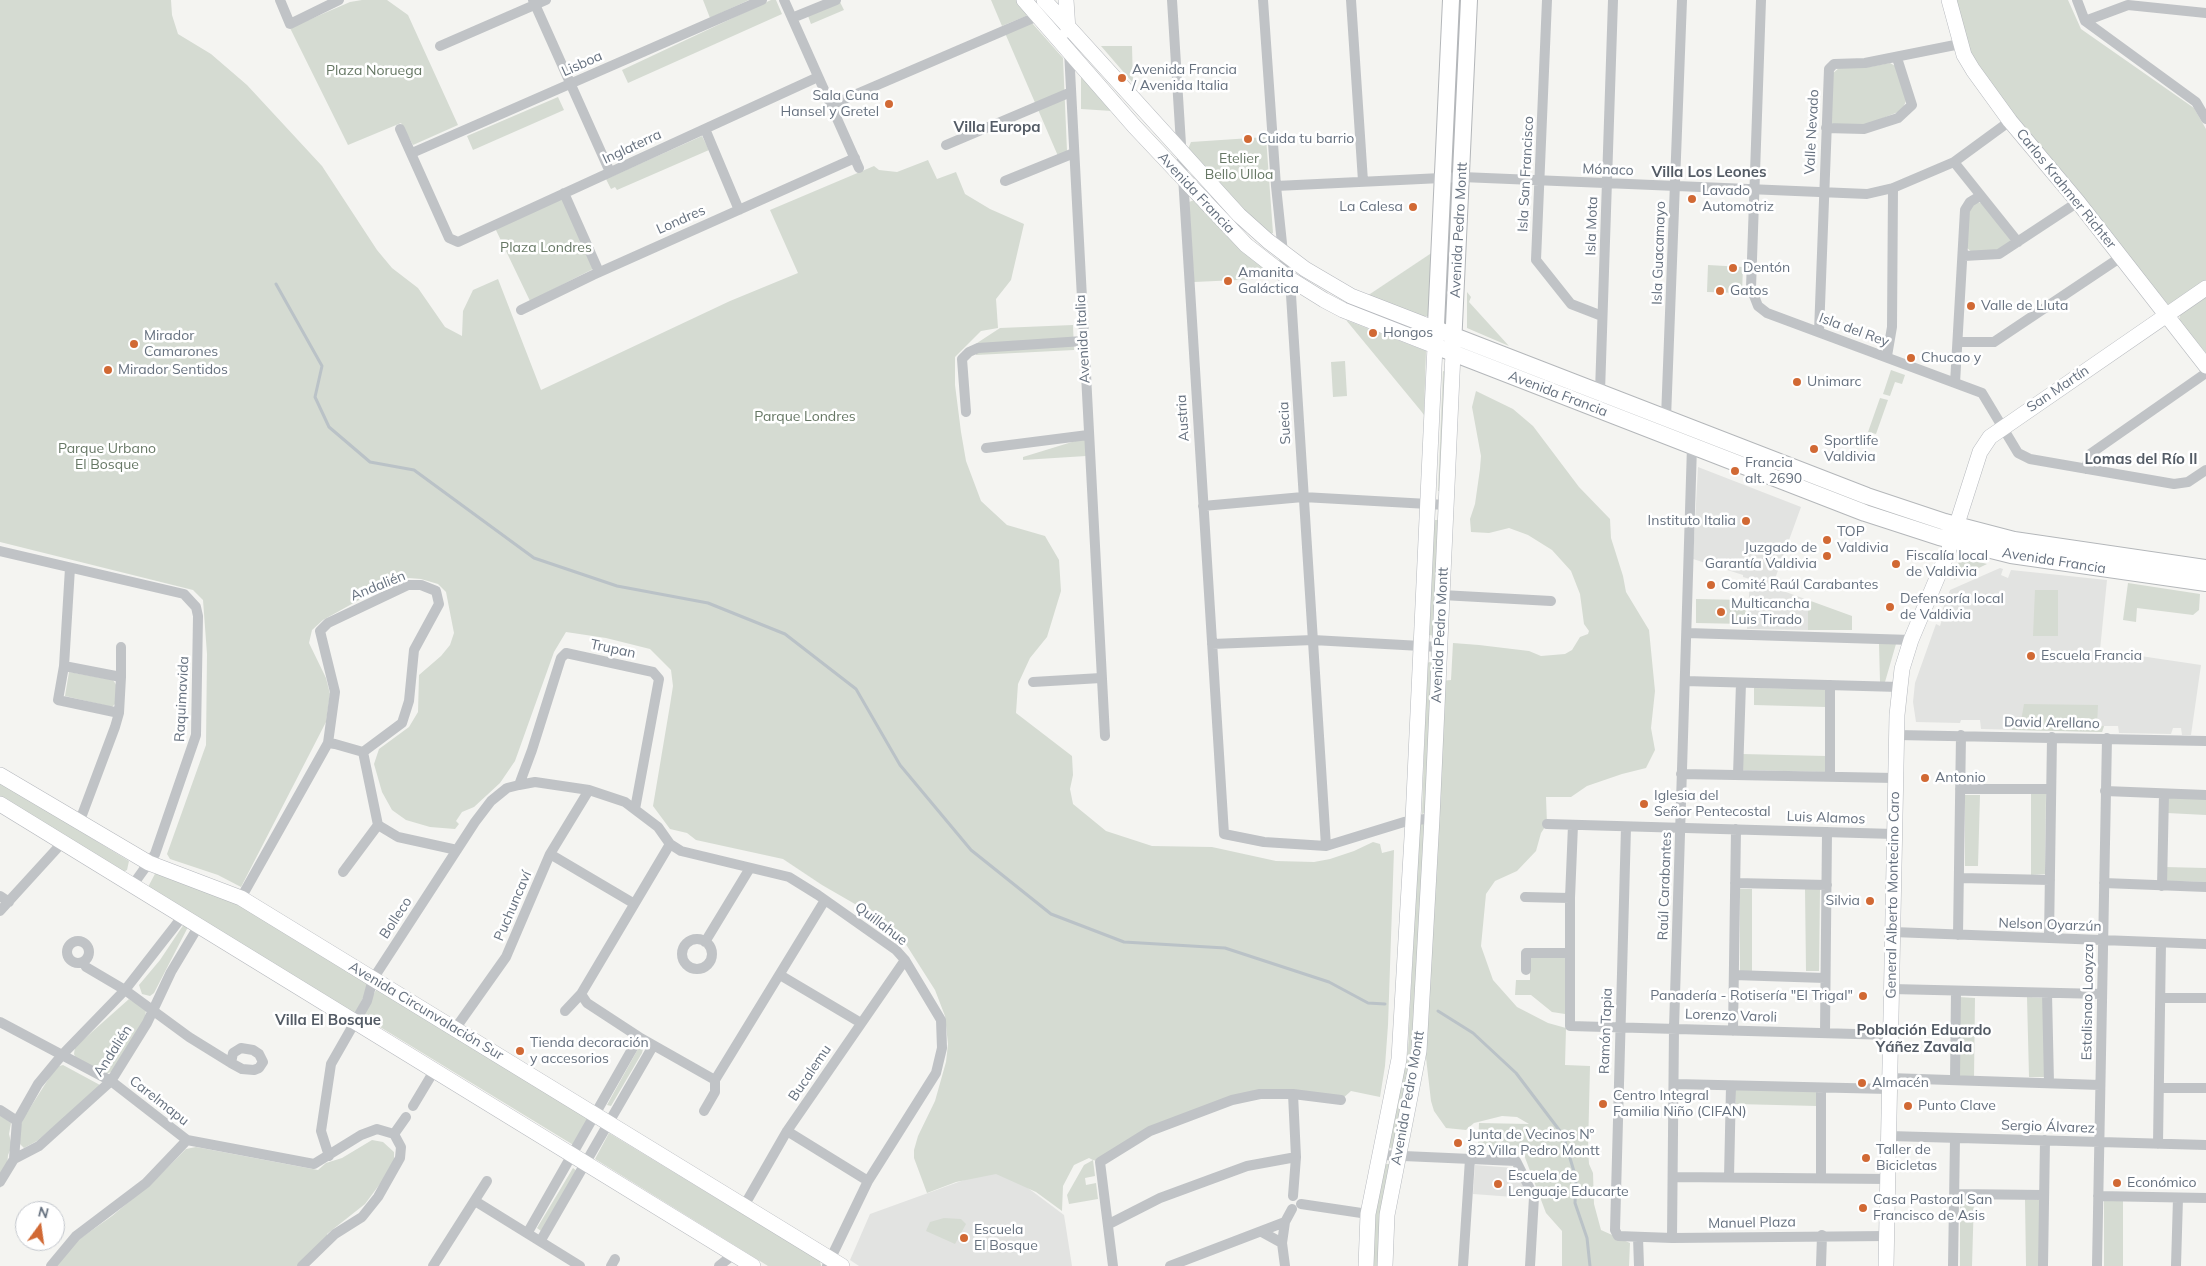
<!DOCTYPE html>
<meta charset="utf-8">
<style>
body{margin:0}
#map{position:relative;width:2206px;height:1266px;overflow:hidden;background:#f4f4f1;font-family:Mulish,sans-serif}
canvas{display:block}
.north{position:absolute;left:15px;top:1201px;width:50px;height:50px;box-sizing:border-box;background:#fff;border:1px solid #c2c6cc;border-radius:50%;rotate:14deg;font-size:14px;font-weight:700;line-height:20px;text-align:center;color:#66717f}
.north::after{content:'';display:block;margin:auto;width:18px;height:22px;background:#d16934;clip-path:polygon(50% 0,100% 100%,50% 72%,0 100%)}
</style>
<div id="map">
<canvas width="2206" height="1266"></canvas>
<div class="north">N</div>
</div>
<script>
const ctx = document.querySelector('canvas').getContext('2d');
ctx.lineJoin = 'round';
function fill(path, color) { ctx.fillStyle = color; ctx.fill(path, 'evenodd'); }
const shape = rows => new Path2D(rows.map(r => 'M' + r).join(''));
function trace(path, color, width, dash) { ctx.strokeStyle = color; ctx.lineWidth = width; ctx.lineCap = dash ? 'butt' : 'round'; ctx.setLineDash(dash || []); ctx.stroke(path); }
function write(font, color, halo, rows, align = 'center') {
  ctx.font = font + ' Mulish,sans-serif'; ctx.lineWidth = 5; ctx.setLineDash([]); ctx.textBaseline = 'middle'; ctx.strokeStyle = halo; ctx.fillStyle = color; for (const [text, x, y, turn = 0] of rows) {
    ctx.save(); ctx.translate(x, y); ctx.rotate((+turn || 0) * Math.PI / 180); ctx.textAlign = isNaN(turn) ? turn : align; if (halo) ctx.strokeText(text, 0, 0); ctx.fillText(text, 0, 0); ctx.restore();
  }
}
fill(shape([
 [1698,467,1801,507,1772,587,1808,600,1808,630,1747,629,1750,579,1743,577,1743,575,1693,559],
 [2000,568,2003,569,2001,575,2008,578,2011,570,2107,580,2100,650,2201,665,2191,735,2182,735,2181,728,2173,728,2171,734,2119,733,2118,726,2104,726,2102,732,1981,729,1980,720,1961,720,1960,723,1916,722,1913,702,1915,683,1936,624,1940,626,1944,613,1942,611,1950,590],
 [1475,1165,1514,1168,1527,1193,1527,1198,1473,1194],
 [1000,1167,1064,1215,1072,1266,859,1266,850,1260,870,1214]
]), '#e2e3e1');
fill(shape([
 [0,0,171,0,172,15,178,34,211,54,247,85,322,166,377,250,392,268,418,288,445,327,462,336,463,311,473,290,498,279,541,390,730,301,798,273,770,210,874,166,879,170,897,172,928,160,937,179,956,172,965,194,990,209,1024,224,1011,280,996,299,998,328,981,331,955,357,955,385,961,432,966,461,981,501,1007,525,1045,536,1059,560,1061,591,1047,637,1030,658,1018,684,1016,713,1072,756,1073,775,1070,789,1073,804,1106,831,1152,846,1212,847,1276,861,1314,862,1330,859,1354,851,1373,842,1380,844,1382,853,1394,850,1388,1025,1385,1066,1380,1097,1351,1091,1341,1100,1260,1094,1192,1114,1100,1162,1093,1160,1095,1176,1085,1178,1086,1185,1096,1183,1098,1199,1069,1204,1067,1195,1084,1165,1093,1160,1089,1158,1074,1165,1063,1186,1062,1211,1036,1192,996,1174,956,1182,927,1193,914,1158,914,1150,918,1136,935,1101,946,1062,948,1044,945,1016,935,990,900,935,874,915,822,885,783,859,696,840,687,833,670,829,653,806,670,705,673,686,671,670,650,649,606,638,566,632,554,652,515,761,500,783,474,807,462,812,456,821,459,824,455,829,430,827,406,820,392,810,382,792,374,764,379,749,409,727,418,712,419,675,441,656,450,645,454,633,446,592,438,584,421,579,409,578,386,585,323,620,312,630,309,643,326,678,330,694,326,722,241,887,218,875,170,859,167,854,206,745,207,654,203,600,193,590,0,542],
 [362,0,387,0,408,15,458,125,413,145,401,123,348,145,290,28,350,2],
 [703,0,749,0,710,18],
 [771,0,776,0,782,14,628,83,622,70],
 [991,0,1019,0,1029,12,1026,16,1002,26],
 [1457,0,1465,0,1459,172,1451,172],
 [1955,0,2068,0,2081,29,2194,108,2206,129,2206,284,2170,307,2014,117,1967,52],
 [840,2,844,10,811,24,808,16],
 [1032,23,1063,58,1067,151,1058,156,1005,33],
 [1101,46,1132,46,1133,83],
 [1890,63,1897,67,1906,101,1903,108,1898,112,1866,125,1834,125,1830,121,1832,74,1839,68,1869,67],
 [1081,76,1112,111,1081,109],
 [558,97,564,110,473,150,467,136],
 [702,136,709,150,617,190,615,187,611,189,606,179],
 [1266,137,1273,233,1265,236,1188,149,1191,142],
 [562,194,595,268,530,301,494,226],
 [1197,199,1281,278,1194,282,1189,202],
 [1976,202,1982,203,2010,237,2010,243,1996,252,1973,253,1967,248,1968,210],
 [1436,250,1431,316,1420,316,1367,296],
 [1708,265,1743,267,1742,293,1707,292],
 [1467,292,1471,297,1469,302,1509,346,1467,328],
 [2206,295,2206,353,2179,320,2181,312],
 [1346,320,1426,351,1424,415,1421,411],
 [1073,325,1074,350,976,355,974,345,1000,328],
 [1345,361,1347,396,1333,397,1331,362],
 [1891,370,1905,375,1902,384,1895,382,1890,396,1883,394],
 [1443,371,1446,372,1442,491,1438,491],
 [1476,391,1513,409,1533,426,1579,487,1610,519,1611,538,1623,576,1626,592,1649,630,1655,691,1651,728,1655,750,1646,768,1622,774,1587,786,1571,797,1546,797,1547,824,1541,833,1536,851,1517,871,1495,881,1486,894,1481,946,1493,980,1517,1007,1548,1023,1566,1028,1565,1065,1590,1066,1588,1150,1589,1164,1593,1173,1594,1204,1601,1230,1630,1243,1629,1266,1562,1266,1562,1231,1546,1213,1521,1147,1478,1146,1479,1123,1529,1124,1517,1117,1502,1116,1474,1123,1466,1130,1446,1128,1434,1111,1431,1101,1425,1049,1439,681,1451,680,1453,643,1479,645,1529,651,1541,656,1565,654,1572,650,1580,637,1588,634,1589,631,1584,624,1580,594,1571,571,1552,550,1528,535,1509,528,1489,533,1471,532,1470,519,1475,504,1480,469,1481,456,1472,407],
 [1880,398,1888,400,1876,434,1868,432],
 [1085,438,1086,456,1023,460,1023,457],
 [1433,520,1439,520,1435,636,1429,635],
 [1960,557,1987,564,1954,580],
 [2128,583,2200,594,2199,610,2193,615,2137,608,2136,622,2123,620],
 [2035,590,2058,590,2058,636,2033,636],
 [1696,599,1746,600,1745,624,1696,623],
 [1808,600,1852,616,1852,630,1808,630],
 [1879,644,1896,644,1885,682,1880,682],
 [1430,662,1435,663,1428,812,1422,814,1427,663],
 [69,672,113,680,117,686,116,703,112,707,65,696],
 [1754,688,1826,689,1826,707,1754,705],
 [2024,704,2098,705,2097,726,2104,726,2102,732,2012,730,2012,721,2021,721],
 [1742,754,1826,756,1825,772,1742,770],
 [0,782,129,861,127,870,121,873,0,797],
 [2031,793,2046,793,2045,874,2031,875],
 [1965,795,1980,795,1978,866,1965,866],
 [2167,797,2206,799,2206,815,2167,813],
 [1426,821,1413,1068,1395,1146,1392,1149,1389,1147,1408,1050,1419,823],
 [2165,867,2206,868,2206,882,2165,881],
 [157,870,237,902,370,983,355,1015,147,889],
 [1740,889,1752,889,1752,971,1740,971],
 [1805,889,1820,889,1819,971,1806,971],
 [184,924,188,927,154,993,150,996,142,994,139,985,160,960],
 [1530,957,1565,957,1565,1014,1552,1012,1531,995,1515,995,1516,980,1530,980],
 [377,988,590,1119,575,1146,362,1016],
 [1959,997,1975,998,1974,1078,1957,1077],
 [2027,997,2045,998,2045,1077,2029,1077],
 [129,999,146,1009,145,1020,113,1071,106,1074,76,1059,74,1054,75,1047],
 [639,1047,643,1049,642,1053,611,1106,607,1105],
 [63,1065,100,1085,100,1087,37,1141,24,1148,19,1143,18,1133,23,1119,56,1067],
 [1735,1089,1818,1090,1817,1106,1736,1104],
 [0,1115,11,1123,9,1134,12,1146,8,1155,6,1179,0,1188],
 [609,1133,820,1261,821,1266,768,1266,595,1159],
 [372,1140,383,1142,394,1152,394,1165,365,1204,327,1234,327,1242,303,1266,56,1266,78,1240,112,1216,157,1178,186,1149,196,1147,318,1170,326,1163,342,1158],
 [1385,1164,1389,1164,1390,1169,1380,1266,1372,1266,1375,1214],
 [573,1168,578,1172,541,1231,537,1228],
 [1960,1198,1974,1198,1972,1266,1960,1266],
 [2104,1198,2123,1198,2123,1266,2104,1266],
 [2025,1199,2041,1200,2041,1266,2026,1266],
 [944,1218,961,1219,966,1224,955,1244,926,1231,930,1222]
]), '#d5dbd2');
trace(shape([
 [276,284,322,366,315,397,329,427,370,462,414,470,534,558,617,586,708,603,785,634,856,689,900,765,971,850,1051,914,1124,942,1225,948,1329,982,1368,1003,1385,1004],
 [1438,1011,1473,1033,1516,1073,1563,1135,1576,1178,1575,1203,1587,1238,1590,1266]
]), '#bac2c7', 3);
const secondary = shape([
 [1024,0,1134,126,1246,245,1287,277,1324,300,1343,310,1435,346,1413,820,1399,1059,1368,1214,1366,1266],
 [1044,0,1239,215,1268,241,1305,269,1351,296,1436,329],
 [1066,0,1068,30],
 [1949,0,1964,55,1973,70,2010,121,2078,202,2206,366],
 [0,775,149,863,241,898,842,1266],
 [0,804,753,1266],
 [1385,1266,1387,1215,1419,1051,1432,818,1453,353],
 [1886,1266,1897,715,1902,669,1911,640,1948,552,1980,452,1990,437,2206,288]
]);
const primary = shape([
 [1451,0,1435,346,1865,513,1939,537,2011,555,2206,583],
 [1436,329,1867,496,1945,522,2014,540,2206,568],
 [1453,346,1469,0]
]);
trace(secondary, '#b5b8bd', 16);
trace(primary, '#b4b7ba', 18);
trace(shape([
 [280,0,290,24,339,0],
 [533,0,610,172],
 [784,0,859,168],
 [1172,0,1224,834,1264,842,1326,846,1404,822,1432,818],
 [1263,0,1276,186,1283,253,1291,295,1326,846],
 [1351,0,1363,181],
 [1547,0,1536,260,1571,304,1602,316],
 [1761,0,1751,288,1758,306,1767,313,1982,393,2018,453,2030,459,2174,484,2188,482,2206,470],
 [2077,0,2085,21,2196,102,2206,119],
 [792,18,836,0],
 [2085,21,2128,5,2206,13],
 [440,46,546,0],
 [1069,51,1105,736],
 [831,105,1038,16],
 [1826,128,1864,129,1898,118,1912,105,1897,58],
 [400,129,449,238,458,242,818,77],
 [705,129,739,210],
 [946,145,1071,92],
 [412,153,762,0],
 [1954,162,2018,242],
 [1005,181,1074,153],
 [1276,186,1462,177,1867,194,1893,188,1954,162,2010,121],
 [564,193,599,272],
 [1964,256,1999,254,2078,202],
 [521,310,593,275,855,158],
 [1819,332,1829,69,1834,64,1865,63,1960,44],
 [1959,342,1994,342,2121,257],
 [1887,356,1892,327,1893,188],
 [1955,383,1965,210,1970,202,1980,196],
 [1600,392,1613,0],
 [966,412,962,359,969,352,978,348,1083,341],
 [1666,418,1682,0],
 [986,448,1088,435],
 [2086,469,2090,454,2206,373],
 [1203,506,1303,497,1446,505],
 [0,551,184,594,196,607,198,616,196,735,155,854,132,886],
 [70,568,64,666,58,700,119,713],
 [1442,595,1551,601],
 [1687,633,1911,640],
 [1212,644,1313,640,1439,647],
 [64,666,121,677,119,713,115,727,79,823],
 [121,677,121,647],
 [1685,681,1899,687],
 [1033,682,1101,678],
 [1897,735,2206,741],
 [328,743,335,744,363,752],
 [363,752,378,825,398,837,457,850],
 [1681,774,1895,778],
 [1738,775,1741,683],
 [1830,776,1830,685],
 [519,785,532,750,561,658,566,653,653,672,659,679,635,809],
 [1960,789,2051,789],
 [2105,791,2206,795],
 [1547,824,1894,834],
 [1573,825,1570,898,1570,1026,1891,1035],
 [1626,827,1615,1230,1618,1236,1672,1238,1887,1236],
 [550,854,633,903],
 [343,872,378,825],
 [1960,878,2050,880],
 [1735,883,1827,885],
 [2104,883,2206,887],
 [2162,886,2164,794],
 [0,896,9,902],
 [1525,897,1570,898],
 [241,898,328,743,335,692,320,631,328,623,408,585,421,585,436,591,439,604,414,650,409,701,402,723,363,752],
 [0,911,62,843],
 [1893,932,2206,944],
 [1958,935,1961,735],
 [2049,938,2052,737],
 '682 954a15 15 0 1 1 30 0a15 15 0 1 1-30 0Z',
 '67 952a11 11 0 1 1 22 0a11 11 0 1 1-22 0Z',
 [705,942,750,868],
 [83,962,86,967,125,990,189,1037,231,1063],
 [1526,970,1526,953,1569,953],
 [780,975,861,1023],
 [1734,975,1825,978],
 [1892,989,2102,994],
 [2047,993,2049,1083],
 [581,994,587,1003,639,1037,715,1080],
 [2161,998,2206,998],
 [565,1011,581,994,670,844],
 [0,1022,111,1081,187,1140,314,1164,361,1135,377,1129,394,1134],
 [455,1029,506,957,550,854,589,790],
 [1733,1031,1736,829],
 [1825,1032,1827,832],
 [241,1048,253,1050,259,1054,263,1062,259,1068,254,1070,242,1069,231,1063,233,1053,241,1048],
 [1889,1078,2100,1085],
 [1955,1080,1956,991],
 [1675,1084,1889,1089],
 [2159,1088,2206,1088],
 [413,1106,434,1071],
 [0,1110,17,1121],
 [704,1111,715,1092,715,1080,825,900],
 [787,1131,868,1181],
 [1889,1136,2206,1145],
 [2158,1144,2161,943],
 [1381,1155,1516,1161,1534,1197,1530,1266],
 [329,1156,321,1131,331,1064,367,1001,373,979,475,822,491,801,507,788,519,785,535,782,589,790,625,802,658,827,670,844,681,851,789,877,818,895,896,950,905,960,941,1020,942,1048,936,1073,868,1181,827,1266],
 [14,1159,39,1146,111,1081,147,1023,171,972,198,927],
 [1673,1177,1888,1179],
 [1729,1177,1731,1086],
 [1821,1178,1821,1088],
 [0,1182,14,1159,17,1121,38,1084,62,1055,125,990,182,917],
 [1954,1194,2043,1195],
 [1293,1196,1296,1157,1293,1094],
 [2098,1196,2206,1198],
 [475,1201,580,1266],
 [1301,1204,1368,1214],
 [744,1206,787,1131,905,960],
 [1109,1224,1160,1198,1247,1166,1296,1157],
 [528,1232,639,1037],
 [1262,1232,1282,1243],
 [1638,1237,1639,1266],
 [1672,1238,1674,1028,1692,446],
 [541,1240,653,1046],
 [51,1266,76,1236,146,1183,187,1140],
 [302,1266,335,1234,362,1217,378,1197,400,1158,401,1147,394,1134,406,1117],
 [433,1266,487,1181],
 [611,1266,615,1259],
 [719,1266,734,1254],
 [1113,1266,1100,1162,1150,1131,1232,1100,1260,1094,1293,1094,1341,1100],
 [1170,1266,1285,1222],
 [1285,1266,1282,1243,1285,1222,1292,1209],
 [1463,1266,1470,1159],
 [1821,1266,1822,1235],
 [1953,1266,1955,1138],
 [2043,1266,2045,1140],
 [2097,1266,2107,738],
 [2176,1266,2178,1198]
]), '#c0c3c6', 10);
trace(secondary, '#fff', 15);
trace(primary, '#fff', 16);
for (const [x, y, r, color] of [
 [1122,78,5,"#d16934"],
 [889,104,5,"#d16934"],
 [1248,139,5,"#d16934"],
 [1692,199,5,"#d16934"],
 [1413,207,5,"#d16934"],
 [1733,268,5,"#d16934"],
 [1228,281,5,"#d16934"],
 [1720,291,5,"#d16934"],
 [1971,306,5,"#d16934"],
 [1373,333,5,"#d16934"],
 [134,344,5,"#d16934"],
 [1911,358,5,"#d16934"],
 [108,370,5,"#d16934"],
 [1797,382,5,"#d16934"],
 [1814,449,5,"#d16934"],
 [1735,471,5,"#d16934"],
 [1746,521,5,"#d16934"],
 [1827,540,5,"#d16934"],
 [1827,556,5,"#d16934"],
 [1896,564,5,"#d16934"],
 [1711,585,5,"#d16934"],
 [1890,607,5,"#d16934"],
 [1721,612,5,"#d16934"],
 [2031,656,5,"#d16934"],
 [1925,778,5,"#d16934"],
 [1644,804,5,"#d16934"],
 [1870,901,5,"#d16934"],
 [1863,996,5,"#d16934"],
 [520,1051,5,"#d16934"],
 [1862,1083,5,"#d16934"],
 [1603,1104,5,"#d16934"],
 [1908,1106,5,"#d16934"],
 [1458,1143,5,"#d16934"],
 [1866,1158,5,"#d16934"],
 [2117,1183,5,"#d16934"],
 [1498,1184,5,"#d16934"],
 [1863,1208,5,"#d16934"],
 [964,1238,5,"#d16934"]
]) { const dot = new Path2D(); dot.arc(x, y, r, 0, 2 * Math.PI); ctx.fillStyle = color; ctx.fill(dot); trace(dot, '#fff', 2); }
write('14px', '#66717f', '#fff', [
 ["Lisboa",582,64,-24],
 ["Valle Nevado",1812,132,-87],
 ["Inglaterra",632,147,-25],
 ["Mónaco",1608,170,2],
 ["Isla San Francisco",1526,174,-87],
 ["Carlos Krahmer Richter",2066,189,51],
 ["Avenida Francia",1196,193,47],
 ["Londres",681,220,-24],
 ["Isla Mota",1592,226,-88],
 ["Avenida Pedro Montt",1459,230,-87],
 ["Isla Guacamayo",1659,253,-88],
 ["Isla del Rey",1854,330,20],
 ["Avenida Italia",1083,339,-93],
 ["San Martín",2058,389,-34],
 ["Avenida Francia",1558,394,21],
 ["Austria",1183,418,-94],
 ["Suecia",1285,423,-93],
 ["Avenida Francia",2054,561,9],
 ["Andalién",378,586,-22],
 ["Avenida Pedro Montt",1440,635,-87],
 ["Trupan",613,649,12],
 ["Raquimavida",182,699,-87],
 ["David Arellano",2052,723,1],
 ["Luis Alamos",1826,818,2],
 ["Raúl Carabantes",1665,886,-88],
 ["General Alberto Montecino Caro",1893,895,-89],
 ["Puchuncaví",513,906,-67],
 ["Bolleco",396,918,-57],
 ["Quillahue",881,924,37],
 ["Nelson Oyarzún",2050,925,2],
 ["Estalisnao Loayza",2088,1002,-89],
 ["Avenida Circunvalación Sur",426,1011,31],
 ["Lorenzo Varoli",1731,1016,2],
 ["Ramón Tapia",1606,1031,-88],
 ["Andalién",113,1051,-57],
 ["Bucalemu",810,1073,-56],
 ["Avenida Pedro Montt",1408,1098,-80],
 ["Carelmapu",159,1101,38],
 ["Sergio Álvarez",2048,1127,2],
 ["Manuel Plaza",1752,1223,-1]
]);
write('14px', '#66717f', '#fff', [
 ["Avenida Francia",1132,70],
 ["/ Avenida Italia",1132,86],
 ["Sala Cuna",879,96,"right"],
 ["Hansel y Gretel",879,112,"right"],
 ["Cuida tu barrio",1258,139],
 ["Lavado",1702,191],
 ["Automotriz",1702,207],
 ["La Calesa",1403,207,"right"],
 ["Dentón",1743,268],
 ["Amanita",1238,273],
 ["Galáctica",1238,289],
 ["Gatos",1730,291],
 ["Valle de Lluta",1981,306],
 ["Hongos",1383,333],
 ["Mirador",144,336],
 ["Camarones",144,352],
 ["Chucao y",1921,358],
 ["Mirador Sentidos",118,370],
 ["Unimarc",1807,382],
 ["Sportlife",1824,441],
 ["Valdivia",1824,457],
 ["Francia",1745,463],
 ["alt. 2690",1745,479],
 ["Instituto Italia",1736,521,"right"],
 ["TOP",1837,532],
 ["Valdivia",1837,548],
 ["Juzgado de",1817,548,"right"],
 ["Garantía Valdivia",1817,564,"right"],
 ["Fiscalía local",1906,556],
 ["de Valdivia",1906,572],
 ["Comité Raúl Carabantes",1721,585],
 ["Defensoría local",1900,599],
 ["de Valdivia",1900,615],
 ["Multicancha",1731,604],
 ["Luis Tirado",1731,620],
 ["Escuela Francia",2041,656],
 ["Antonio",1935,778],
 ["Iglesia del",1654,796],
 ["Señor Pentecostal",1654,812],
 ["Silvia",1860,901,"right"],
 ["Panadería - Rotisería \"El Trigal\"",1853,996,"right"],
 ["Tienda decoración",530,1043],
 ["y accesorios",530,1059],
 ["Almacén",1872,1083],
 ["Centro Integral",1613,1096],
 ["Familia Niño (CIFAN)",1613,1112],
 ["Punto Clave",1918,1106],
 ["Junta de Vecinos Nº",1468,1135],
 ["82 Villa Pedro Montt",1468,1151],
 ["Taller de",1876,1150],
 ["Bicicletas",1876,1166],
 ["Escuela de",1508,1176],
 ["Lenguaje Educarte",1508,1192],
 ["Económico",2127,1183],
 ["Casa Pastoral San",1873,1200],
 ["Francisco de Asis",1873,1216],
 ["Escuela",974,1230],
 ["El Bosque",974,1246]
], 'left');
write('14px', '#667764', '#fff', [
 ["Plaza Noruega",374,71],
 ["Etelier",1239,159],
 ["Bello Ulloa",1239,175],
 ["Plaza Londres",546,248],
 ["Parque Londres",805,417],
 ["Parque Urbano",107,449],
 ["El Bosque",107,465]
]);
write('bold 15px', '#535b65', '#fff', [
 ["Villa Europa",997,127],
 ["Villa Los Leones",1709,172],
 ["Lomas del Río II",2141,459],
 ["Villa El Bosque",328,1020],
 ["Población Eduardo",1924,1030],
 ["Yáñez Zavala",1924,1047]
]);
</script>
